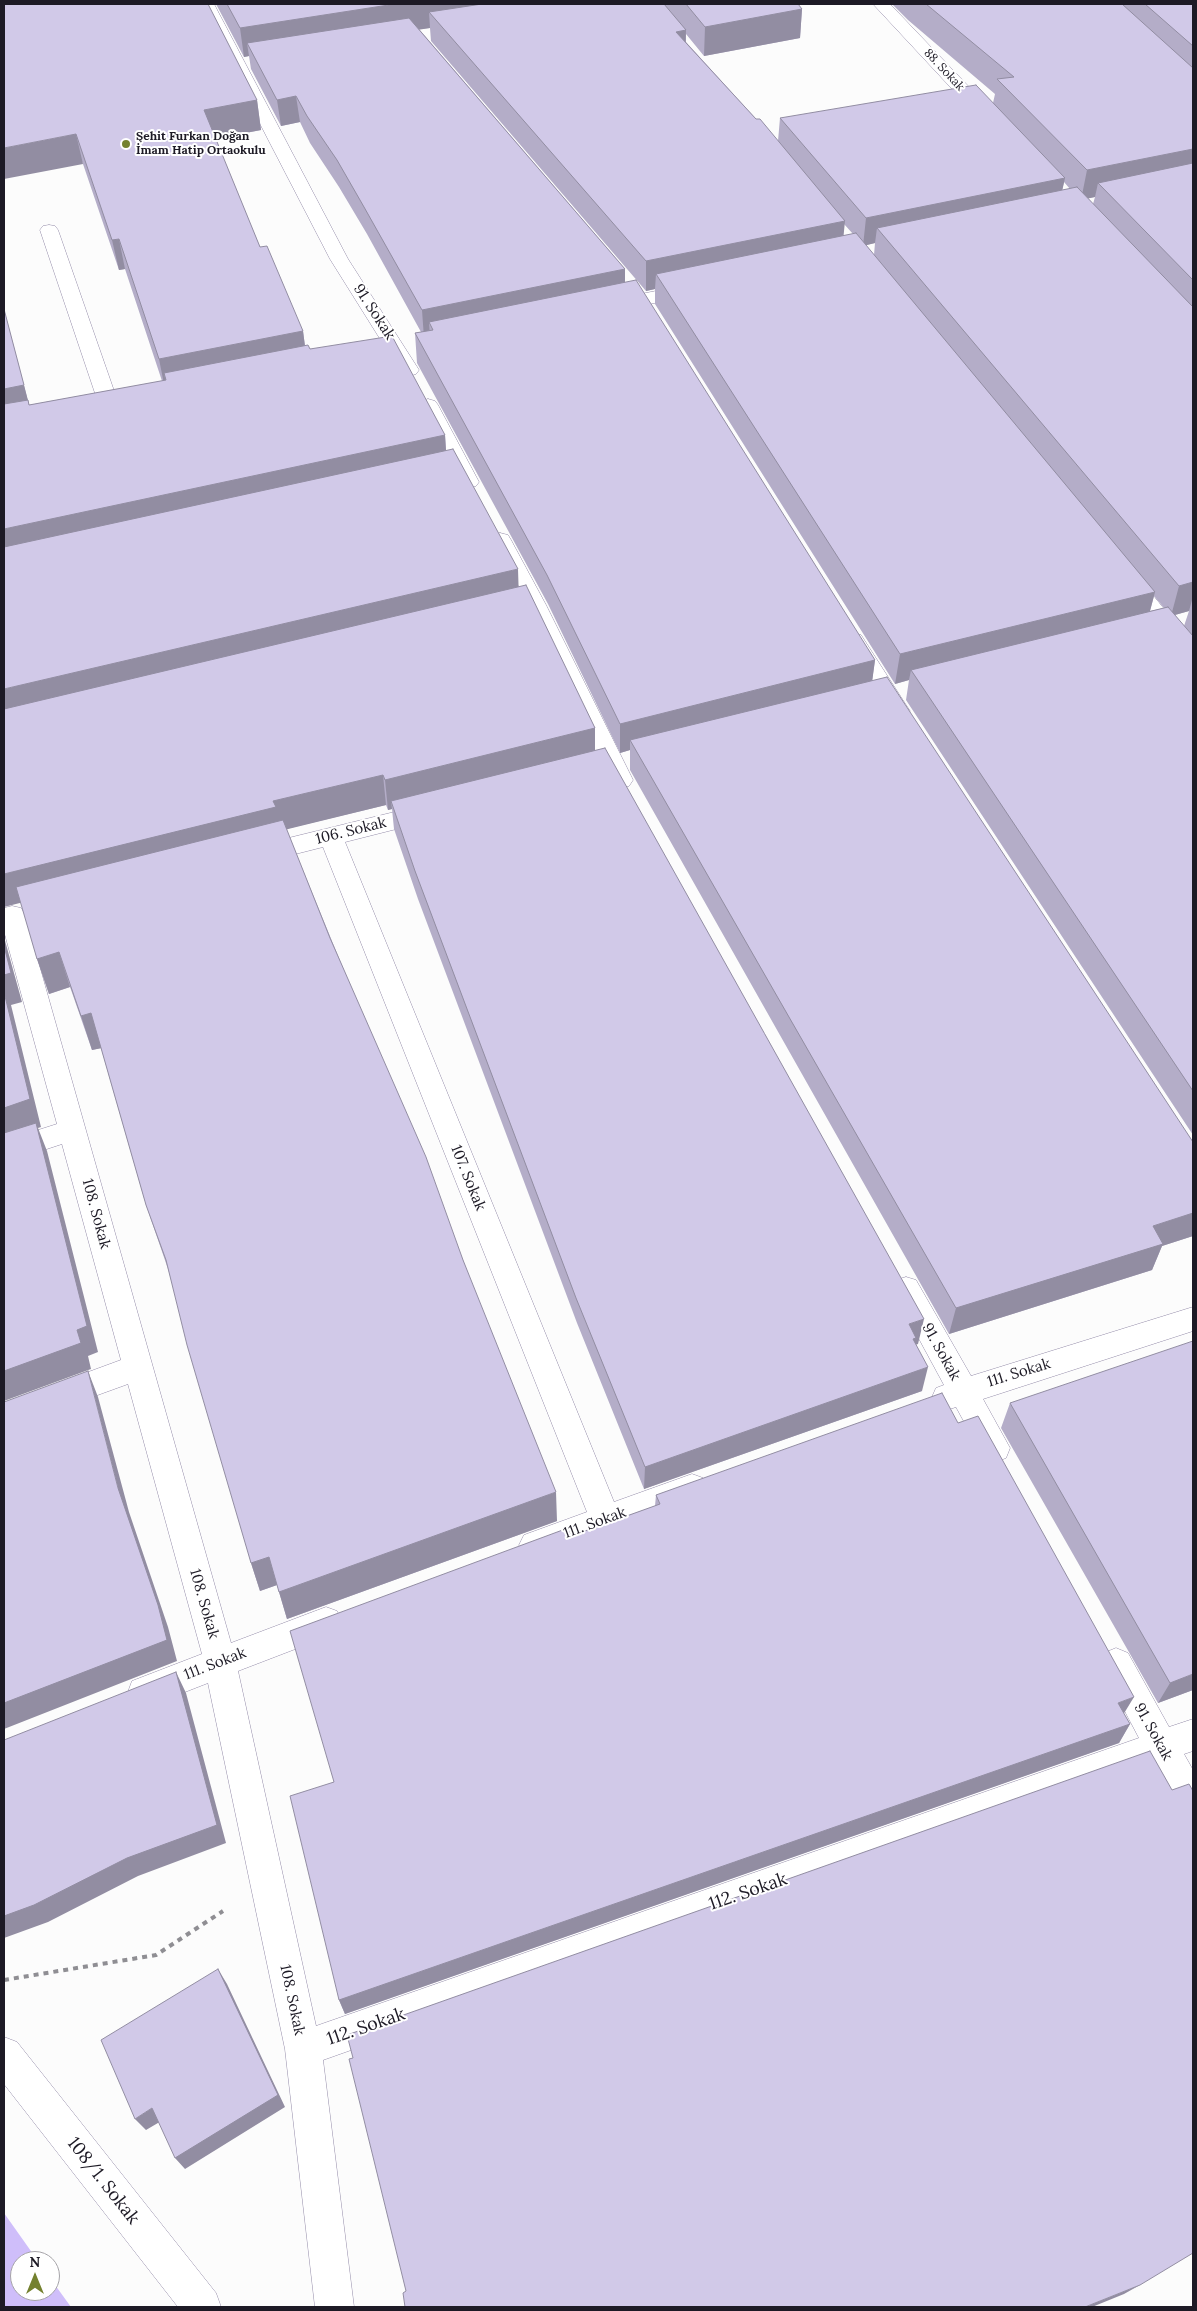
<!DOCTYPE html>
<meta charset="utf-8">
<style>
body{margin:0}
#map{position:relative;width:1197px;height:2311px;overflow:hidden;background:#fcfcfc;font-family:Lora,serif}
canvas{display:block}
.frame{position:absolute;inset:0;border:5px solid #1d1a25;pointer-events:none}
.north{position:absolute;left:10px;top:2251px;width:50px;height:50px;box-sizing:border-box;background:#fff;border:1px solid #a5a3a8;border-radius:50%;rotate:0deg;font-size:14px;font-weight:700;line-height:20px;text-align:center;color:#1d1a25}
.north::after{content:'';display:block;margin:auto;width:18px;height:22px;background:#74812f;clip-path:polygon(50% 0,100% 100%,50% 72%,0 100%)}
</style>
<div id="map">
<canvas width="1197" height="2311"></canvas>
<div class="frame"></div>
<div class="north">N</div>
</div>
<script>
const ctx = document.querySelector('canvas').getContext('2d');
ctx.lineJoin = 'round';
function fill(path, color) { ctx.fillStyle = color; ctx.fill(path, 'evenodd'); }
const shape = rows => new Path2D(rows.map(r => 'M' + r).join(''));
function trace(path, color, width, dash) { ctx.strokeStyle = color; ctx.lineWidth = width; ctx.lineCap = dash ? 'butt' : 'round'; ctx.setLineDash(dash || []); ctx.stroke(path); }
function write(font, color, halo, rows, align = 'center') {
  ctx.font = font + ' Lora,serif'; ctx.lineWidth = 4; ctx.setLineDash([]); ctx.textBaseline = 'middle'; ctx.strokeStyle = halo; ctx.fillStyle = color; for (const [text, x, y, turn = 0] of rows) {
    ctx.save(); ctx.translate(x, y); ctx.rotate((+turn || 0) * Math.PI / 180); ctx.textAlign = isNaN(turn) ? turn : align; if (halo) ctx.strokeText(text, 0, 0); ctx.fillText(text, 0, 0); ctx.restore();
  }
}
fill(shape([
 [4,2213,38,2261,20,2261,20,2291,50,2291,50,2278,71,2307,4,2307]
]), '#cfbefa');
const lane = shape([
 [49,225,55,226,58,230,120,408,117,412,110,414,103,412,100,408,40,230,43,226,49,225]
]);
const street = shape([
 [198,4,214,4,348,259,419,370,416,374,409,376,402,374,330,259,198,4],
 [873,4,890,4,991,110,994,114,991,118,979,118,873,4],
 [691,284,698,286,700,290,698,294,611,312,604,310,602,306,604,302,611,300,691,284],
 [428,399,435,401,438,405,479,482,476,486,469,488,462,486,459,482,418,405,421,401,428,399],
 [500,533,508,535,511,540,546,605,633,780,629,786,621,788,613,786,609,780,524,605,489,540,492,535,500,533],
 [1127,571,1135,573,1193,645,1193,667,1185,665,1119,583,1116,578,1119,573,1127,571],
 [853,633,861,635,906,705,910,711,906,717,898,719,890,717,842,640,845,635,853,633],
 [431,803,440,806,443,812,440,818,345,842,614,1502,692,1474,703,1478,707,1488,703,1498,535,1560,524,1555,519,1545,524,1535,587,1512,323,847,256,864,247,861,244,855,247,849,256,846,431,803],
 [12,906,21,908,25,915,231,1643,326,1607,337,1611,342,1622,337,1633,238,1671,316,2026,1139,1738,1100,1664,1104,1653,1116,1648,1128,1653,1169,1727,1193,1719,1193,1751,1184,1754,1193,1770,1193,1820,1181,1815,1154,1765,323,2060,354,2307,315,2307,285,2049,208,1683,144,1708,132,1703,128,1692,132,1681,202,1654,128,1384,4,1429,4,1403,121,1360,62,1144,4,1163,4,1141,57,1124,4,931,4,908,12,906],
 [906,1277,916,1280,971,1376,1193,1307,1193,1331,983,1399,1010,1448,1006,1458,995,1462,984,1458,956,1407,947,1410,936,1406,932,1397,936,1388,944,1385,892,1289,896,1280,906,1277],
 [4,2037,17,2042,216,2293,221,2307,178,2307,4,2084,4,2037]
]);
trace(lane, '#948ca9', 1);
trace(street, '#948ca9', 1);
trace(shape([
 [4,1980,156,1955,223,1911]
]), '#8f8e93', 4, [5, 5]);
fill(lane, '#fff');
fill(street, '#fff');
fill(shape([
 [4,4,257,100,261,130,215,139,260,247,303,331,305,346,445,435,446,451,595,728,595,750,918,1344,916,1344,922,1391,644,1489,577,1323,418,899,394,829,392,809,388,810,386,805,286,829,463,1260,557,1521,287,1619,277,1585,260,1591,251,1563,168,1269,146,1205,101,1048,92,1050,70,987,49,994,37,959,21,902,4,309,29,405,162,381,125,269,119,270,83,164],
 [216,4,798,4,802,9,800,38,704,56,686,34,686,42,756,119,778,141,780,118,993,103,995,94,908,20,892,4,1193,4,1193,1135,906,700,909,680,895,684,655,304,655,289,646,291,431,41,430,28,419,29,625,269,625,282,875,660,872,681,1193,1142,1193,1236,1162,1246,1152,1270,949,1334,630,770,630,750,620,753,548,604,417,363,415,333,421,332,367,234,339,187,310,143,300,122,281,126,251,69,249,56,244,57],
 [1064,182,1070,189,1062,190],
 [1095,197,1093,204,1088,198],
 [844,224,853,234,843,236],
 [875,243,874,255,866,245],
 [1154,596,1164,608,1150,611],
 [1189,611,1184,626,1175,615],
 [1010,1403,1193,1690,1158,1703,1001,1428],
 [656,1495,1124,1714,1130,1724,1119,1743,345,2014,339,2000,334,1782,571,1536,655,1506]
]), '#b4adc8');
fill(shape([
 [395,4,583,4,429,12,430,28,254,55,247,43,249,56,244,57,240,28],
 [802,9,800,38,704,56,705,27],
 [686,30,685,60,676,32],
 [296,96,300,122,281,126,277,100],
 [257,100,261,130,208,140,204,110],
 [76,134,83,164,4,179,4,148],
 [1193,149,1193,175,1098,183,1095,197,1081,200,1087,170],
 [1065,178,1059,205,877,228,875,243,863,246,866,218],
 [845,221,842,251,656,274,655,289,646,291,646,261],
 [119,239,125,269,119,270,112,240],
 [625,269,625,296,433,330,429,322,430,336,424,338,422,310],
 [303,331,307,362,166,380,164,373,167,389,165,389,159,359],
 [24,385,32,416,4,422,4,389],
 [445,435,447,466,4,562,4,529],
 [518,569,519,600,4,722,4,689],
 [1193,582,1193,601,1192,600,1189,611,1171,616,1179,586],
 [1155,592,1147,622,911,670,909,680,895,684,900,654],
 [875,660,871,690,630,740,630,750,620,753,620,724],
 [595,728,595,759,391,801,392,809,388,810,385,780],
 [383,775,386,805,280,831,281,837,4,907,4,874,273,801],
 [4,937,22,1002,11,1005,41,1127,38,1128,47,1151,98,1352,88,1356,91,1369,4,1401],
 [59,952,70,987,49,994,37,959],
 [91,1013,102,1048,92,1050,81,1016],
 [1193,1213,1193,1236,1162,1246,1152,1270,949,1334,956,1308,1153,1226],
 [924,1319,918,1344,915,1345,910,1363,909,1324],
 [928,1367,922,1391,644,1489,645,1467],
 [88,1371,98,1397,129,1512,168,1627,177,1661,4,1729,4,1703,118,1488],
 [556,1492,557,1521,287,1619,279,1592],
 [269,1557,277,1585,260,1591,251,1563],
 [176,1672,186,1693,226,1843,138,1876,48,1922,4,1938,4,1916],
 [1193,1674,1193,1690,1158,1703,1170,1683],
 [1134,1697,1123,1715,1118,1703],
 [1130,1724,1119,1743,345,2014,339,2000],
 [218,1969,227,1984,285,2107,185,2169,175,2158],
 [152,2108,163,2120,146,2130,135,2119],
 [1140,2285,1124,2294,1092,2307,1085,2307]
]), '#928da2');
const building = shape([
 [4,4,208,4,257,100,204,110,260,247,267,246,303,331,159,359,119,239,112,240,76,134,4,148,4,4],
 [227,4,395,4,240,28,227,4],
 [482,4,664,4,686,30,676,32,756,119,760,119,845,221,646,261,429,12,482,4],
 [686,4,798,4,802,9,705,27,686,4],
 [926,4,1122,4,1193,68,1193,149,1087,170,997,79,1014,77,926,4],
 [1145,4,1193,4,1193,46,1145,4],
 [409,18,625,269,422,310,364,207,337,160,307,116,296,96,277,100,247,43,409,18],
 [976,85,1065,178,866,218,780,118,976,85],
 [1193,163,1193,280,1098,183,1193,163],
 [1077,187,1193,307,1193,582,1179,586,877,228,1077,187],
 [856,233,1155,592,900,654,656,274,856,233],
 [636,280,875,660,620,724,547,575,415,333,433,330,429,322,636,280],
 [4,309,24,385,4,389,4,309],
 [392,336,445,435,4,529,4,404,28,400,29,405,166,380,164,373,308,345,310,349,392,336],
 [453,449,518,569,4,689,4,547,453,449],
 [526,585,595,728,385,780,383,775,273,801,276,807,4,874,4,709,526,585],
 [1168,607,1193,636,1193,1091,911,670,1168,607],
 [887,677,1193,1142,1193,1213,1153,1226,1163,1244,956,1308,630,740,887,677],
 [605,748,924,1319,909,1324,916,1338,913,1339,928,1367,645,1467,576,1298,415,871,391,801,605,748],
 [283,820,330,938,426,1157,463,1260,556,1492,279,1592,269,1557,251,1563,187,1345,166,1260,146,1205,91,1013,81,1016,59,952,37,959,16,887,283,820],
 [4,946,11,973,4,975,4,946],
 [4,992,30,1099,4,1108,4,992],
 [36,1123,87,1326,77,1330,81,1343,4,1371,4,1133,36,1123],
 [1193,1341,1193,1674,1170,1683,1010,1403,1193,1341],
 [88,1371,118,1488,158,1605,167,1640,4,1703,4,1402,88,1371],
 [942,1393,958,1423,978,1416,1134,1697,1118,1703,1130,1724,339,2000,290,1796,334,1782,290,1631,568,1528,571,1536,660,1504,656,1495,942,1393],
 [176,1672,217,1825,127,1858,34,1905,4,1916,4,1740,176,1672],
 [1150,1751,1172,1790,1189,1784,1193,1791,1193,2253,1140,2285,1085,2307,405,2307,403,2293,406,2291,349,2059,353,2058,347,2035,1150,1751],
 [218,1969,278,2095,175,2158,152,2108,135,2119,101,2040,218,1969]
]);
fill(building, '#d1c9e8');
trace(building, '#928da2', 1);
for (const [x, y, r, color] of [
 [126,144,5,"#74812f"]
]) { const dot = new Path2D(); dot.arc(x, y, r, 0, 2 * Math.PI); ctx.fillStyle = color; ctx.fill(dot); trace(dot, '#fff', 2); }
write('12px', '#1d1a25', '#fff', [
 ["88. Sokak",944,70,47]
]);
write('bold 12px', '#1d1a25', '#fff', [
 ["Şehit Furkan Doğan",136,137],
 ["İmam Hatip Ortaokulu",136,151]
], 'left');
write('15px', '#1d1a25', '#fff', [
 ["91. Sokak",374,312,57],
 ["106. Sokak",351,831,-14],
 ["107. Sokak",468,1178,68],
 ["108. Sokak",96,1214,75],
 ["91. Sokak",941,1352,61],
 ["111. Sokak",1019,1373,-17],
 ["111. Sokak",595,1523,-20],
 ["108. Sokak",204,1604,74],
 ["111. Sokak",215,1664,-21],
 ["91. Sokak",1153,1732,61],
 ["108. Sokak",292,2000,78]
]);
write('18px', '#1d1a25', '#fff', [
 ["112. Sokak",748,1892,-19],
 ["112. Sokak",366,2027,-19],
 ["108/1. Sokak",103,2181,52]
]);
</script>
